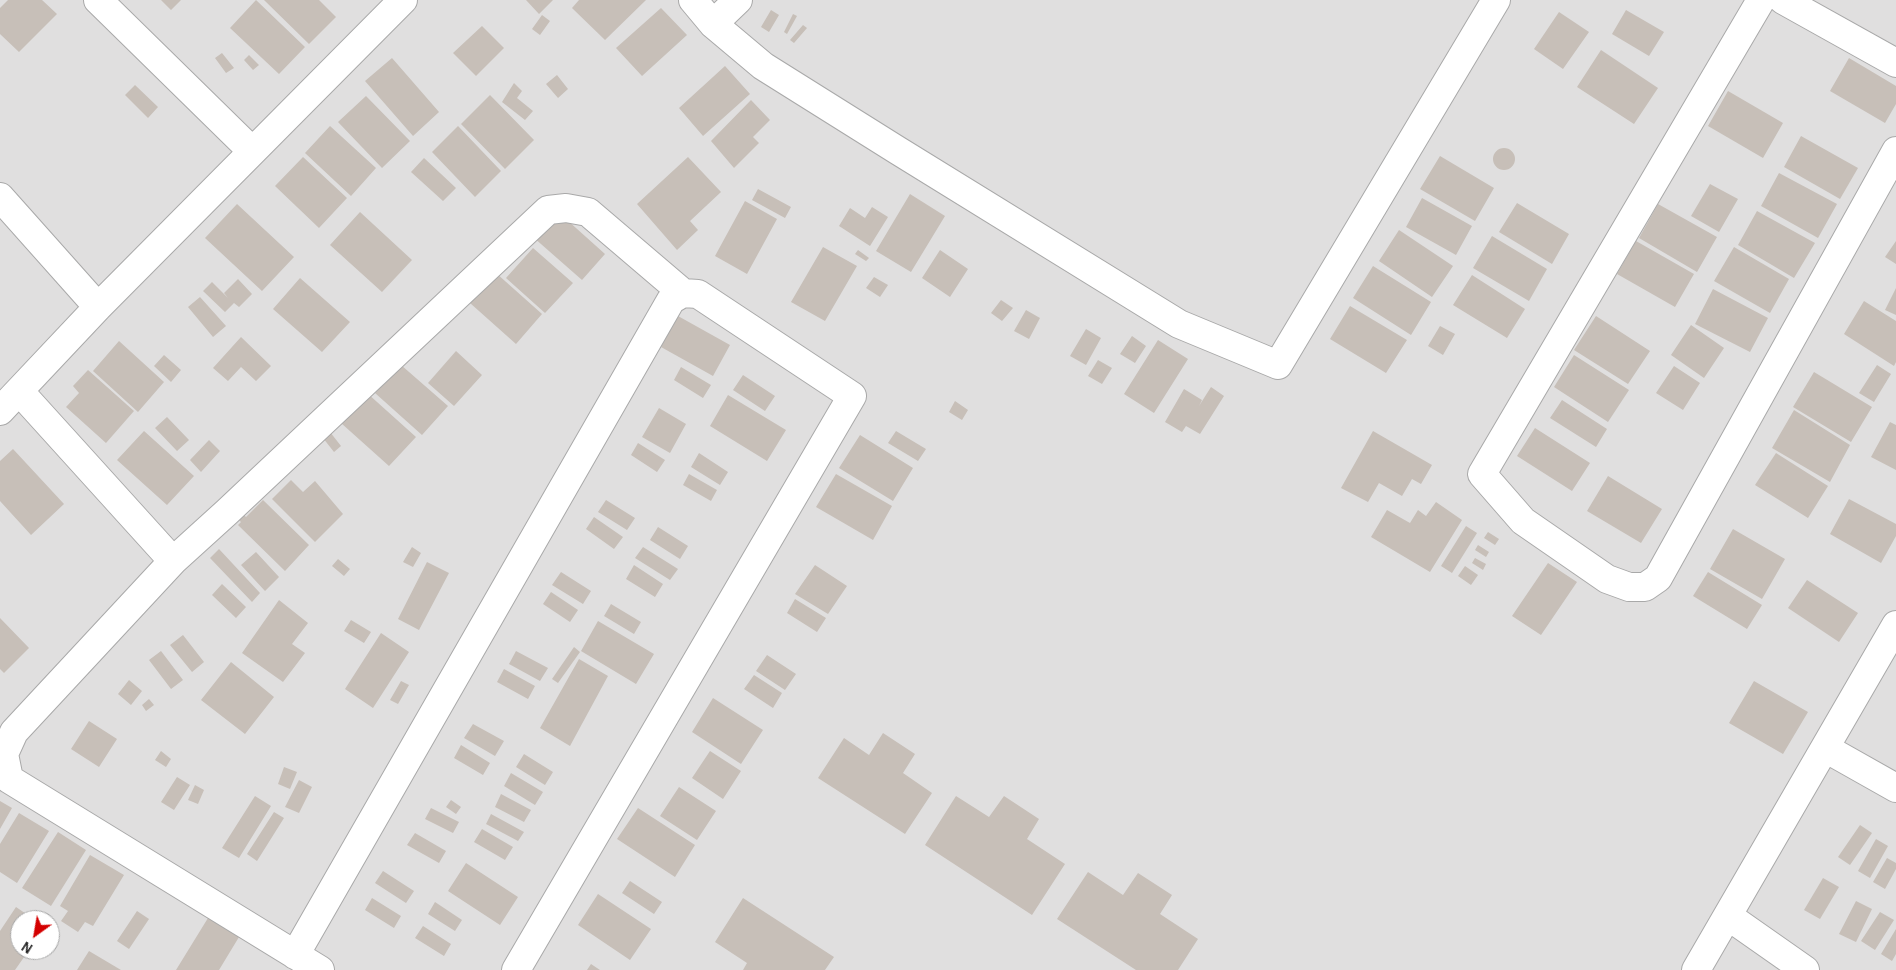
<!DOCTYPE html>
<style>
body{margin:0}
#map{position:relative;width:1896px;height:970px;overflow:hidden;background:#f2efe9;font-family:"Alegreya Sans",sans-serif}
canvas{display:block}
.north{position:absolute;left:10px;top:910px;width:50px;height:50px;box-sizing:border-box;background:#fff;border:1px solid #a7a7a7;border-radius:50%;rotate:212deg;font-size:14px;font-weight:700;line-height:20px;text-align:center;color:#222}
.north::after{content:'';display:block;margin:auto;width:18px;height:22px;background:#d40000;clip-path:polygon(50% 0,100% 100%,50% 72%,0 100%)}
</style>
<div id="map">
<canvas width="1896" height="970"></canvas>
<div class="north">N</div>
</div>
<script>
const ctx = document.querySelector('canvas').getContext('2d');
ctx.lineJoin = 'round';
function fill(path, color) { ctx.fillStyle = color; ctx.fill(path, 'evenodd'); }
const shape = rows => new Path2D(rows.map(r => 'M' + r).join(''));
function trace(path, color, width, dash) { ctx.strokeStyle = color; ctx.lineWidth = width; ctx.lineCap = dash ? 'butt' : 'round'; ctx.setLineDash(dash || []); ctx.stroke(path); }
fill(shape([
 [0,0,1896,0,1896,970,0,970],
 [20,920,50,920,50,950,20,950]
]), '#e0dfdf');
fill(shape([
 [8,0,42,0,57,14,19,52,0,34,0,8],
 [161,0,181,0,171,10],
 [256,0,305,47,279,74,230,28],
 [264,0,319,0,336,17,309,44],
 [526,0,553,0,539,14],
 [579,0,646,0,605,40,572,8],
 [661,8,687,35,642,76,616,48],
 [771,10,779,15,769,32,761,27],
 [1626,10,1664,32,1649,56,1612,34],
 [1559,12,1589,32,1563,69,1534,49],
 [793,14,797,16,787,34,784,32],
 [542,15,550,21,540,35,532,29],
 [803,25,807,28,794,43,790,40],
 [482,26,504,48,476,76,453,53],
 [1601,50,1658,88,1634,124,1577,87],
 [222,53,234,68,226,73,215,58],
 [249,55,259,65,253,70,244,60],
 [392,58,439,112,413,136,365,81],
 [1849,58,1896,86,1896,104,1885,123,1830,91],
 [725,66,750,94,703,136,679,108],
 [557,75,568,89,558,98,546,84],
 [514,83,522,91,517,98,533,111,525,120,502,102],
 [135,85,158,107,148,118,125,95],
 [1728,91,1783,123,1763,158,1708,126],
 [490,95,534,140,505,169,461,124],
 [366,96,410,141,382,168,338,122],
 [751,100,770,120,753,137,759,143,734,168,711,141],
 [330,126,376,168,351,196,305,153],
 [458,126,501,171,475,197,432,152],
 [1801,136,1858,168,1840,199,1784,167],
 '1493 159a11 11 0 1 1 22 0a11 11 0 1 1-22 0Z',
 [1440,156,1494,188,1475,221,1420,189],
 [303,157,347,198,319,228,275,186],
 [688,157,721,192,690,221,698,230,677,250,637,204],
 [424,158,456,188,443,201,411,172],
 [1779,173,1837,204,1818,238,1761,206],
 [1710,184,1738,199,1719,232,1691,216],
 [758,189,791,207,785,218,752,200],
 [910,194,945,216,911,272,876,251],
 [1422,198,1472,226,1456,255,1406,227],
 [745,201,777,219,747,274,715,256],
 [1517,203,1569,234,1552,264,1499,232],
 [237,204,294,257,262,291,205,238],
 [1658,204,1717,237,1697,272,1639,238],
 [872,207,888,217,870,246,839,226,850,208,865,218],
 [557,211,605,254,582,280,533,237],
 [1757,211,1815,243,1794,278,1738,245],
 [360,212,412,260,382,292,330,245],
 [1399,230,1453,266,1432,297,1379,261],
 [1492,236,1547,269,1529,301,1473,268],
 [1636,241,1694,274,1675,307,1617,274],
 [1896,241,1896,264,1885,257],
 [823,247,857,266,825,321,791,302],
 [1734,247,1789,279,1770,313,1714,281],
 [533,248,573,283,545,313,506,278],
 [858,250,869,258,866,261,855,254],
 [940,250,968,269,950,297,922,278],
 [1373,266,1431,302,1411,335,1353,298],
 [496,273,542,314,516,344,470,303],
 [1472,275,1525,309,1507,338,1453,305],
 [874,277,888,285,880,297,866,288],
 [300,278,350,322,322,352,273,309],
 [238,279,252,294,239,307,234,303,225,312,203,291,212,282,228,298,224,293],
 [1896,288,1896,315,1885,310],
 [1713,289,1768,318,1750,352,1695,324],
 [200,297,226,326,213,337,188,307],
 [1001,300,1013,308,1002,321,991,313],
 [1864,301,1896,321,1896,362,1894,366,1844,334],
 [1350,306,1407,340,1386,373,1330,339],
 [1026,310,1040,318,1029,339,1014,331],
 [678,316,730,345,713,376,661,347],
 [1596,316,1650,351,1628,384,1574,350],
 [1691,325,1724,348,1704,378,1671,355],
 [1440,326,1455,334,1443,355,1428,346],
 [1086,329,1101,338,1086,365,1070,356],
 [1132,336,1146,346,1135,363,1120,354],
 [241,337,271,366,256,381,241,367,228,381,213,368],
 [1158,340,1188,359,1154,413,1124,394],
 [119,341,164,382,138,412,93,371],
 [456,351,482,375,454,406,428,383],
 [164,355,181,370,171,382,154,366],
 [1574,355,1629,390,1608,422,1554,387],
 [1098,360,1112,368,1102,384,1088,376],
 [401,365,448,406,422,435,375,393],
 [1877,365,1891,374,1874,402,1859,393],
 [1674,366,1700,383,1683,410,1656,393],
 [681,367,711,385,703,398,674,380],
 [88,370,134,411,106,443,66,407,79,393,73,386],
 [1814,372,1872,407,1851,442,1793,407],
 [743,375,775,396,765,411,733,390],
 [1211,387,1224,396,1200,434,1186,426,1182,432,1165,422,1184,389,1202,400,1199,406],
 [367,393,416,437,389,466,341,423],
 [728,395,786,430,767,461,710,426],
 [1562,400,1607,429,1596,447,1550,418],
 [955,401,968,410,962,420,949,412],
 [659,408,686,424,670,453,642,437],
 [1794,410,1850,445,1830,482,1772,448],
 [167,417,189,440,177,451,155,428],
 [1890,422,1896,425,1896,470,1871,457],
 [1535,428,1590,463,1572,491,1517,456],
 [144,431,194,476,167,505,117,460],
 [896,431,926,449,918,461,888,443],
 [1373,431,1432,465,1421,484,1412,479,1402,496,1379,483,1368,502,1341,488],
 [330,432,341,446,334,452,323,438],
 [860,435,913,468,893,501,839,468],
 [209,440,220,451,201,472,190,460],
 [638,443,665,460,657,472,631,455],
 [13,449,64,504,31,535,0,501,0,461],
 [699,453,728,472,720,485,691,467],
 [1776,453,1828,486,1808,518,1755,485],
 [689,474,717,490,711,501,683,485],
 [836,474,892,506,873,540,816,507],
 [1608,476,1662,509,1641,543,1587,511],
 [291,480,303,492,315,481,343,514,315,542,272,499],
 [1849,499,1896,524,1896,536,1881,563,1830,534],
 [263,500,309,545,285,571,238,525,241,522,229,510,234,505,246,517],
 [606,500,635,518,627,530,598,512],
 [1436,502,1462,520,1430,572,1371,537,1387,510,1410,523,1418,510,1426,516],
 [594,517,623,537,614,549,586,529],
 [1466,526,1477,533,1452,573,1441,566],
 [658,527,688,546,680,559,650,540],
 [1733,529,1785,559,1762,599,1710,569],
 [1488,532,1499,539,1495,545,1484,538],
 [1478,545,1489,552,1486,557,1475,550],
 [412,547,421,553,413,567,403,562],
 [643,547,678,569,670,580,635,558],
 [219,549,260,593,252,602,210,558],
 [256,552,279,577,265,591,241,565],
 [1475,558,1486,564,1483,570,1472,563],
 [338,559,350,569,344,576,332,566],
 [427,562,449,573,419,630,398,619],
 [1548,563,1577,582,1541,635,1512,616],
 [634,565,663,584,655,597,626,579],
 [815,565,847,586,828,614,795,594],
 [1465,566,1478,575,1471,585,1458,576],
 [561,572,591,591,583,604,552,585],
 [1708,572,1762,605,1747,629,1693,596],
 [1807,580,1858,613,1839,642,1788,608],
 [222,584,246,607,236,618,212,595],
 [551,592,578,610,570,622,543,604],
 [795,599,826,618,817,632,787,613],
 [279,600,308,623,292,644,305,653,283,682,242,653],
 [611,604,641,622,634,634,604,616],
 [0,618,29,648,4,673,0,669],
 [351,620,371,632,364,643,344,631],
 [598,621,654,654,636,684,581,651],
 [381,633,409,652,373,708,345,689],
 [183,635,204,662,192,672,170,645],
 [574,647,580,652,558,683,552,679],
 [161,651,183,680,171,689,149,660],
 [516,651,548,668,540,681,509,664],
 [767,655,796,674,785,690,756,671],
 [579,659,608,676,570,746,540,728],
 [231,662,274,697,245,734,201,700],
 [504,669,535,686,528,699,497,682],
 [754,675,782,693,773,708,744,689],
 [129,680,142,691,131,705,118,694],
 [401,681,409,685,398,704,390,700],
 [1754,681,1808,712,1783,754,1729,723],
 [713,698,763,730,741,764,692,732],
 [149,699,154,705,146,711,142,705],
 [89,721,117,739,99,767,71,749],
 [473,724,504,741,495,756,464,738],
 [883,733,915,754,903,773,932,793,905,834,818,778,844,738,869,755],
 [461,745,490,763,483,775,454,758],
 [161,751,171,759,166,767,155,760],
 [710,751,741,771,723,799,692,778],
 [524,754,553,772,545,785,516,767],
 [284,767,297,772,290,789,278,784],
 [511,773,543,792,535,805,504,786],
 [177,777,190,785,174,810,161,802],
 [299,780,312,787,299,813,285,807],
 [195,785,204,790,198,804,188,800],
 [679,787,716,811,697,840,660,816],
 [501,794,531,810,524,822,495,807],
 [255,796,271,806,239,858,222,848],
 [956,796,989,817,1004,796,1039,819,1027,839,1065,864,1032,915,925,845],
 [451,800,461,807,456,814,446,807],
 [0,801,12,808,0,829],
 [431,808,459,822,453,833,425,819],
 [638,808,695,845,675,877,617,839],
 [274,812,284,818,257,861,247,854],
 [19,813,49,831,17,883,0,872,0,844],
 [491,814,524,832,518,841,486,824],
 [1860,825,1872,833,1850,865,1838,857],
 [482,829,513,847,505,860,474,842],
 [58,832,86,850,51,906,22,888],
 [415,833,446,851,439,863,407,845],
 [1876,839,1888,846,1870,878,1858,871],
 [90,855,124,875,93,926,85,922,78,932,61,921,68,911,60,906],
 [1887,858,1896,863,1896,869,1885,889,1873,882],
 [466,863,518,897,500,925,448,891],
 [383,871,414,891,406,903,375,883],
 [1088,872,1123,895,1138,873,1172,895,1160,914,1198,939,1178,970,1136,970,1057,919],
 [1823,878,1839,887,1820,919,1804,910],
 [630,881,662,902,654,914,622,893],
 [598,894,651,929,630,960,578,925],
 [372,898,401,916,394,928,365,910],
 [743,898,834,957,825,970,743,970,747,963,715,942],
 [1856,901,1872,909,1856,942,1839,934],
 [435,902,462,920,455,931,428,914],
 [16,907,35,920,20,920,20,950,29,950,15,970,0,970,0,931],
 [137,911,149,919,129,949,117,941],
 [1880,912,1894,920,1875,950,1861,941],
 [208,918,239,937,219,970,176,970],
 [423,926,451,944,444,956,415,938],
 [1896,929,1896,954,1892,961,1881,954],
 [89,951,121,970,77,970],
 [591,964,600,970,587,970]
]), '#c7bfb8');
const street = shape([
 [98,0,252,151],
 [693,0,713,24,763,66,897,150,1179,324,1278,365,1496,0],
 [1761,0,1482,474,1523,521,1607,579,1629,587,1645,587,1658,578,1896,151],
 [1783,0,1896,63],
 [713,24,738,0],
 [0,197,98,307],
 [20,392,173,561,14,732,4,754,9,779,320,970],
 [0,411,98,307,403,0],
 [173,561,227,512,548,210,566,208,588,212,683,293],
 [1825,748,1896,788],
 [1728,916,1805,970],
 [295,955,671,300,683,293,698,294,852,396,516,970],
 [1696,970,1896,625]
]);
trace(street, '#a9a9a9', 30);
trace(street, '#fff', 28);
</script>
